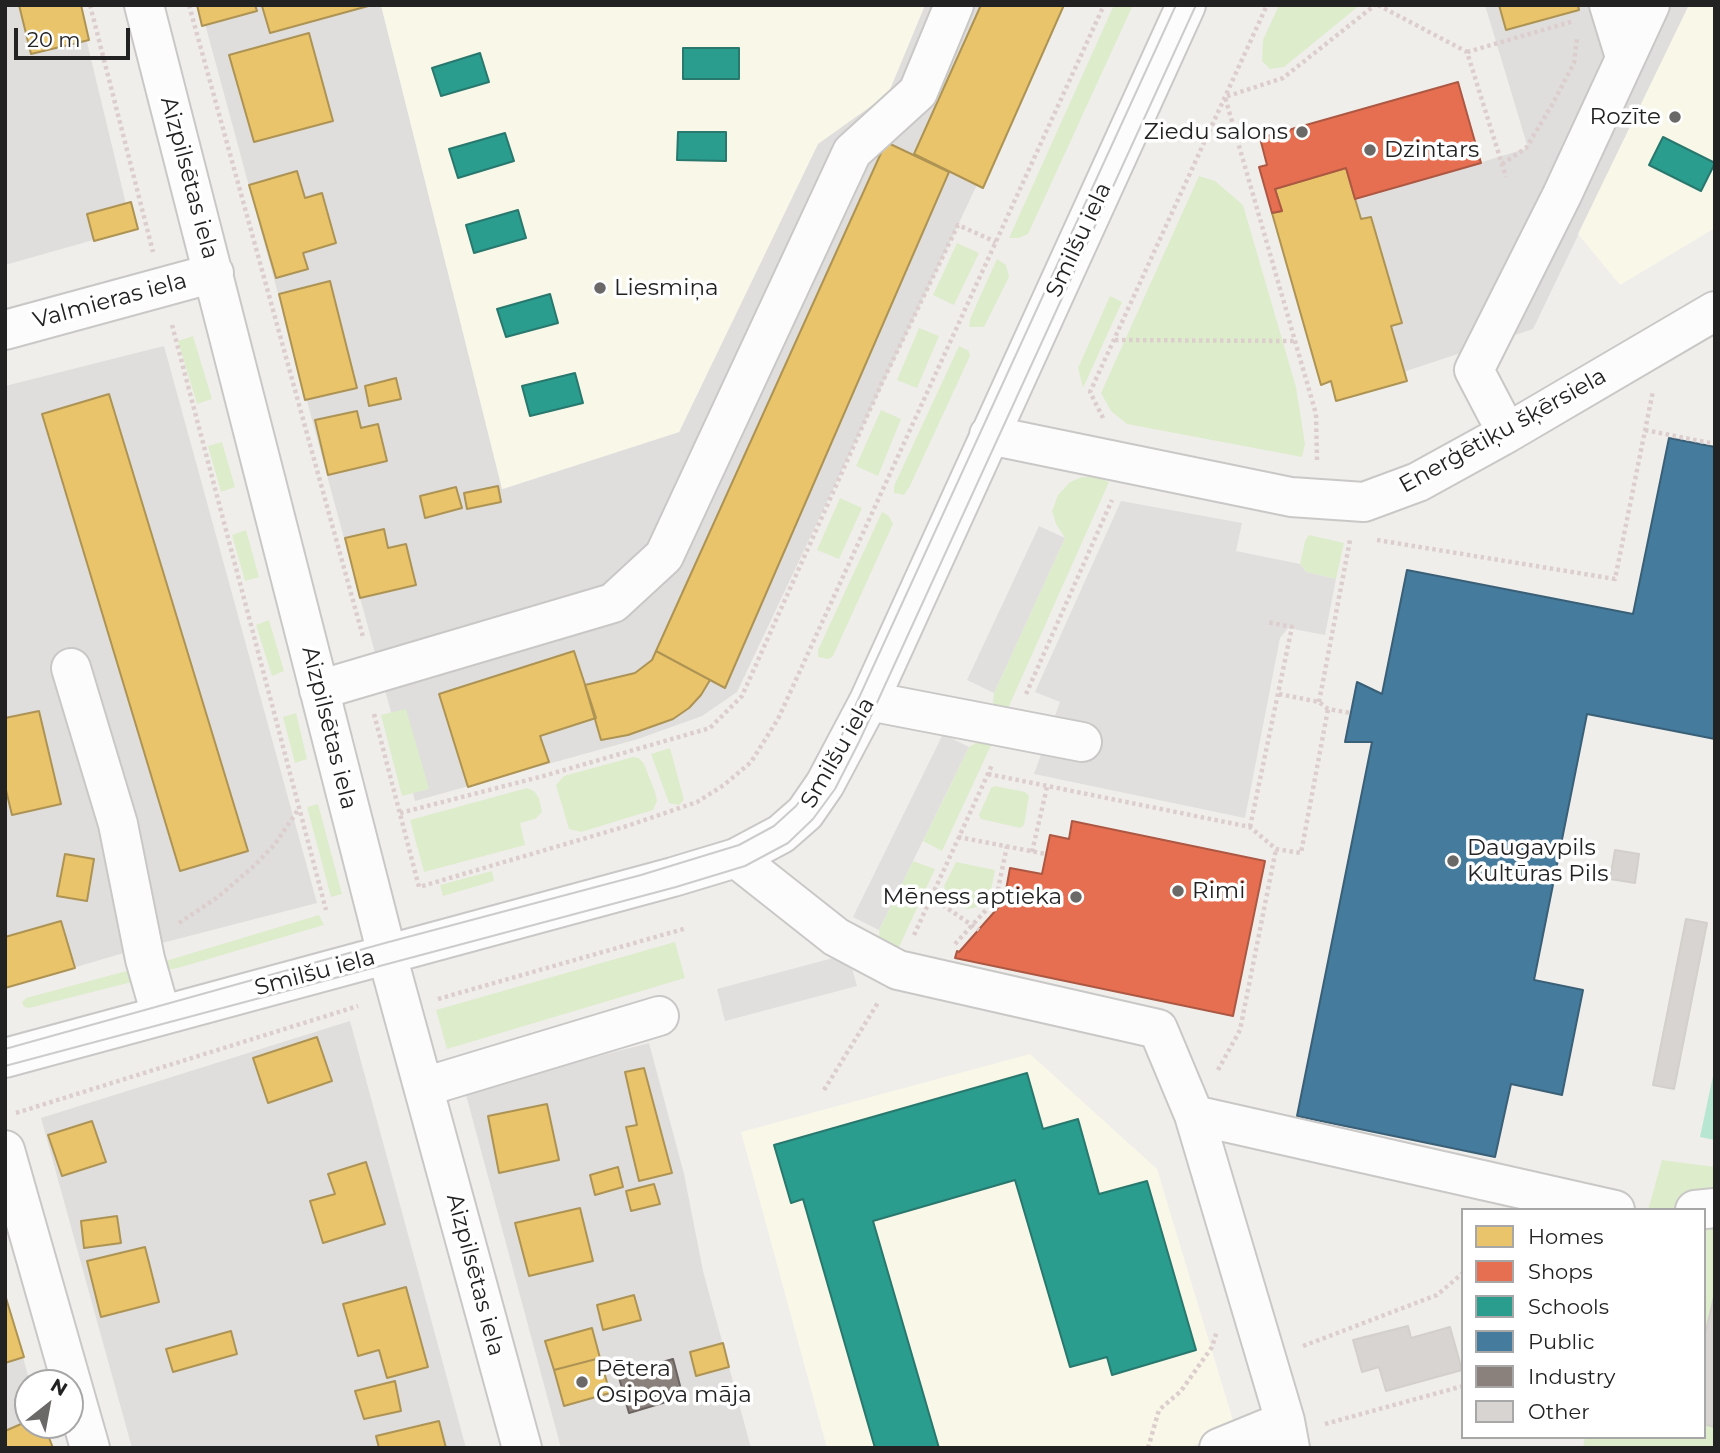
<!DOCTYPE html>
<meta charset="utf-8">
<style>
body{margin:0}
#map{position:relative;width:1720px;height:1453px;overflow:hidden;background:#f0eeeb;font-family:Montserrat,sans-serif}
canvas{display:block}
.frame{position:absolute;inset:0;border:7px solid #222;pointer-events:none}
.legend{position:absolute;left:1461px;top:1208px;width:245px;height:231px;box-sizing:border-box;background:#fff;border:2px solid #a7a7a7;margin:0;padding:9px 12px;list-style:none;font-size:21px;color:#222}
.legend li{display:flex;align-items:center;gap:14px;height:35px}
.legend b{width:35px;border:2px solid #a7a7a7}
.north{position:absolute;left:14px;top:1369px;width:70px;height:70px;box-sizing:border-box;background:#fff;border:2px solid #a7a7a7;border-radius:50%;rotate:31deg;font-size:19px;font-weight:700;line-height:28px;text-align:center;color:#222}
.north::after{content:'';display:block;margin:auto;width:24px;height:32px;background:#6a6968;clip-path:polygon(50% 0,100% 100%,50% 72%,0 100%)}
.scale{position:absolute;left:14px;top:28px;width:116px;height:32px;box-sizing:border-box;border:4px solid #222;border-top:0;padding-left:9px;font-size:21px;line-height:24px;white-space:nowrap;color:#222;-webkit-text-stroke:5px #fff;paint-order:stroke}
</style>
<div id="map">
<canvas width="1720" height="1453"></canvas>
<div class="frame"></div>
<ul class="legend">
<li><b style="height:19px;background:#e9c46a"></b>Homes</li>
<li><b style="height:19px;background:#e76f51"></b>Shops</li>
<li><b style="height:19px;background:#2a9d8f"></b>Schools</li>
<li><b style="height:19px;background:#457b9d"></b>Public</li>
<li><b style="height:19px;background:#8a817c"></b>Industry</li>
<li><b style="height:19px;background:#d7d4d2"></b>Other</li>
</ul>
<div class="north">N</div>
<div class="scale">20 m</div>
</div>
<script>
const ctx = document.querySelector('canvas').getContext('2d');
ctx.lineJoin = 'round';
function fill(path, color) { ctx.fillStyle = color; ctx.fill(path, 'evenodd'); }
const shape = rows => new Path2D(rows.map(r => 'M' + r).join(''));
function trace(path, color, width, dash) { ctx.strokeStyle = color; ctx.lineWidth = width; ctx.lineCap = dash ? 'butt' : 'round'; ctx.setLineDash(dash || []); ctx.stroke(path); }
function write(font, color, halo, rows, align = 'center') {
  ctx.font = font + ' Montserrat,sans-serif'; ctx.lineWidth = 7; ctx.setLineDash([]); ctx.textBaseline = 'middle'; ctx.strokeStyle = halo; ctx.fillStyle = color; for (const [text, x, y, turn = 0] of rows) {
    ctx.save(); ctx.translate(x, y); ctx.rotate((+turn || 0) * Math.PI / 180); ctx.textAlign = isNaN(turn) ? turn : align; if (halo) ctx.strokeText(text, 0, 0); ctx.fillText(text, 0, 0); ctx.restore();
  }
}
fill(shape([
 [5,5,78,5,132,229,5,265],
 [200,5,381,5,503,489,679,432,818,143,888,94,925,5,1062,5,737,692,702,716,638,739,415,801],
 [1485,5,1689,5,1533,329,1343,392,1295,219,1528,148],
 [164,346,317,903,127,952,5,988,5,386],
 [350,1021,466,1448,132,1448,41,1118],
 [649,1043,684,1174,703,1271,751,1448,561,1448,465,1091],
 [5,1291,30,1383,28,1383,28,1425,5,1448]
]), '#dfdedc');
fill(shape([
 [381,5,925,5,888,94,818,144,679,432,502,489],
 [1689,5,1715,5,1715,228,1620,285,1578,234],
 [1030,1054,1157,1169,1235,1427,1188,1448,827,1448,741,1132]
]), '#f8f7e8');
fill(shape([
 [1114,5,1133,5,1028,234,1019,238,1009,238],
 [1279,5,1360,5,1284,67,1270,69,1262,61,1263,40],
 [1199,176,1215,181,1243,205,1296,387,1305,444,1302,457,1127,424,1111,411,1101,393],
 [957,243,979,253,954,305,933,295],
 [997,259,1006,265,1009,277,984,327,969,327,970,319],
 [1110,296,1122,302,1083,388,1078,368],
 [919,328,939,336,917,388,897,380],
 [193,336,212,399,197,404,178,341],
 [959,346,969,351,970,356,910,486,904,495,894,493,894,486],
 [881,410,901,419,878,476,856,466],
 [222,442,235,487,221,492,208,446],
 [1082,477,1097,477,1109,482,1005,715,998,711,993,702,994,693,1065,538,1056,524,1052,511,1058,495,1070,482],
 [840,498,862,508,839,559,817,550],
 [882,512,889,516,893,524,833,656,829,659,818,657,818,650],
 [246,530,259,577,245,581,232,535],
 [1309,535,1344,543,1336,579,1306,572,1300,564,1305,541],
 [269,620,284,671,272,676,256,625],
 [406,709,429,789,402,796,381,715],
 [296,713,307,759,295,763,283,717],
 [983,739,994,739,942,851,923,841,969,747],
 [670,748,684,800,679,805,669,803,651,754],
 [633,757,639,758,644,764,655,792,657,801,653,810,581,832,569,829,556,785,564,776],
 [995,786,1025,792,1029,796,1024,825,1020,828,981,819,979,815,991,788],
 [527,788,534,791,539,798,542,812,535,819,520,823,525,845,424,872,410,820],
 [318,804,342,894,331,897,307,807],
 [913,861,935,869,894,958,880,943,879,930],
 [956,862,995,870,990,895,978,907,967,909,956,906,948,897,944,886],
 [492,871,494,881,443,896,440,885],
 [319,915,324,925,178,968,167,970,159,963],
 [675,942,685,978,447,1049,436,1010],
 [134,969,132,982,29,1008,24,1007,22,1002,26,998],
 [1662,1160,1715,1167,1715,1448,1583,1448,1585,1437,1704,1437,1704,1210,1648,1210]
]), '#ddeccb');
fill(shape([
 [1713,1076,1715,1076,1715,1140,1700,1137]
]), '#b7e6d2');
fill(shape([
 [1121,501,1242,523,1236,551,1300,564,1306,572,1336,579,1325,635,1288,628,1280,638,1245,818,1034,774,1060,702,1035,692],
 [1039,526,1065,538,994,693,967,680],
 [943,734,969,747,879,930,853,917],
 [848,954,857,986,725,1021,717,989]
]), '#e0dfde');
const homes = shape([
 [19,5,81,5,89,40,31,54,19,5],
 [197,5,255,5,257,11,202,26,197,5],
 [264,5,372,5,270,33,262,6,264,5],
 [981,5,1064,5,983,188,914,154,981,5],
 [1499,5,1578,5,1579,10,1506,30,1499,5],
 [309,33,333,121,254,142,229,55,309,33],
 [886,142,949,172,725,688,656,651,886,142],
 [1346,168,1361,219,1371,217,1402,323,1391,326,1407,381,1336,401,1331,381,1321,385,1272,213,1282,211,1275,189,1346,168],
 [297,171,305,198,322,193,336,243,303,253,308,269,276,278,249,185,297,171],
 [131,202,138,229,94,241,87,214,131,202],
 [330,281,357,388,305,400,279,294,330,281],
 [396,378,401,399,369,406,365,386,396,378],
 [109,394,248,851,180,871,42,414,109,394],
 [357,411,361,428,378,424,387,461,328,475,315,420,357,411],
 [498,486,501,502,467,509,464,493,498,486],
 [456,487,462,508,425,518,420,496,456,487],
 [384,529,388,548,406,544,416,585,360,598,345,538,384,529],
 [574,651,596,718,540,736,549,762,468,787,439,694,574,651],
 [656,651,710,680,701,695,689,708,673,719,628,735,601,740,585,685,635,673,652,660,656,651],
 [39,711,61,804,12,815,5,786,5,718,39,711],
 [65,854,94,859,87,901,57,896,65,854],
 [61,921,75,968,5,988,5,937,61,921],
 [317,1037,332,1081,268,1103,253,1058,317,1037],
 [644,1068,672,1173,639,1181,626,1127,637,1125,625,1072,644,1068],
 [547,1104,559,1160,499,1173,488,1116,547,1104],
 [92,1121,106,1162,62,1176,48,1135,92,1121],
 [366,1162,385,1224,323,1243,310,1201,335,1194,328,1174,366,1162],
 [618,1167,623,1187,595,1195,590,1175,618,1167],
 [654,1184,660,1204,631,1211,626,1191,654,1184],
 [580,1208,593,1261,529,1276,515,1223,580,1208],
 [117,1216,121,1243,84,1248,81,1221,117,1216],
 [145,1247,159,1302,101,1317,87,1261,145,1247],
 [406,1287,428,1367,387,1378,379,1350,358,1356,343,1304,406,1287],
 [634,1295,641,1320,603,1330,597,1305,634,1295],
 [6,1298,24,1357,5,1363,5,1298,6,1298],
 [592,1328,600,1358,554,1370,545,1341,592,1328],
 [231,1331,237,1354,173,1372,166,1349,231,1331],
 [723,1343,729,1367,696,1376,690,1352,723,1343],
 [600,1358,610,1393,564,1406,554,1370,600,1358],
 [395,1381,401,1411,364,1419,355,1391,395,1381],
 [28,1421,28,1425,44,1425,53,1448,5,1448,5,1431,28,1421],
 [439,1421,446,1448,379,1448,376,1436,439,1421]
]);
fill(homes, '#e9c46a');
trace(homes, '#ad9354', 2);
const shops = shape([
 [1458,82,1481,163,1355,199,1346,168,1275,189,1282,211,1272,213,1259,167,1267,165,1260,138,1458,82],
 [1072,821,1265,861,1233,1016,955,958,957,951,959,952,1004,901,1010,868,1042,874,1050,835,1069,839,1072,821]
]);
fill(shops, '#e76f51');
trace(shops, '#ac5843', 2);
const schools = shape([
 [683,48,739,48,739,79,683,79,683,48],
 [480,53,489,82,441,96,432,68,480,53],
 [678,132,726,132,726,161,677,160,678,132],
 [505,133,514,161,458,178,449,149,505,133],
 [1663,137,1715,163,1701,191,1649,165,1663,137],
 [518,210,526,238,474,253,466,225,518,210],
 [550,294,558,323,506,337,497,309,550,294],
 [575,373,583,403,530,416,522,386,575,373],
 [1027,1073,1043,1129,1078,1119,1099,1194,1147,1181,1196,1350,1112,1375,1107,1357,1070,1367,1015,1180,873,1221,939,1448,875,1448,803,1199,791,1203,774,1145,1027,1073]
]);
fill(schools, '#2a9d8f');
trace(schools, '#28786e', 2);
const public = shape([
 [1669,438,1715,447,1715,739,1587,714,1534,980,1583,990,1562,1095,1511,1084,1495,1157,1297,1116,1372,742,1345,742,1357,682,1382,694,1407,570,1633,614,1669,438]
]);
fill(public, '#457b9d');
trace(public, '#3a6078', 2);
const industry = shape([
 [673,1359,683,1397,629,1413,618,1374,673,1359]
]);
fill(industry, '#8a817c');
trace(industry, '#6b6461', 2);
const building = shape([
 [1615,850,1639,854,1635,883,1610,879,1615,850],
 [1686,919,1707,923,1674,1089,1653,1085,1686,919],
 [1715,1293,1715,1427,1704,1424,1704,1338,1715,1293],
 [1408,1326,1411,1338,1450,1327,1462,1370,1386,1391,1379,1367,1362,1372,1353,1340,1408,1326]
]);
fill(building, '#d7d4d2');
trace(building, '#d3d0cc', 2);
const minor = shape([
 [144,5,389,962,522,1448],
 [1609,5,1625,57],
 [5,330,214,273],
 [1507,433,1474,370,1562,195,1650,5],
 [989,435,1291,497,1364,502,1418,482,1507,433,1715,311],
 [71,668,118,824,145,959,161,1015],
 [319,690,613,603,664,556,852,152,918,92,954,5],
 [869,701,1082,742],
 [736,858,836,937,898,970,1158,1029,1194,1115,1285,1421,1290,1448],
 [5,1058,673,877,736,858,781,834,805,813,825,784,869,701,1186,5],
 [424,1087,659,1016],
 [1194,1115,1615,1210],
 [5,1150,90,1448],
 [1695,1210,1715,1208],
 [1219,1448,1285,1421]
]);
trace(minor, '#c9c8c7', 42);
trace(shape([
 [90,5,153,252],
 [189,5,363,637],
 [1378,5,1467,52,1506,177],
 [1467,52,1574,21],
 [1502,164,1526,148,1552,105,1574,63,1577,38],
 [172,325,326,910],
 [1115,340,1294,341],
 [1103,418,1090,392,1267,5],
 [1645,430,1715,444],
 [1317,460,1316,414,1225,97,1283,78,1375,5],
 [1377,540,1615,579,1653,391],
 [1026,694,1112,500],
 [1279,694,1319,702,1328,709,1351,713],
 [1319,702,1350,540],
 [374,714,419,887,627,826,697,802,724,785,751,762,778,719,1104,5],
 [988,774,1250,827,1276,849,1301,853,1328,709],
 [400,813,547,775,710,728,742,696,881,385,958,225,996,242],
 [1250,827,1292,627,1267,622],
 [958,837,1046,854],
 [1032,852,1047,787],
 [931,897,979,930],
 [179,923,218,897,255,865,275,844,298,810],
 [914,935,992,765],
 [955,944,996,899,1007,846],
 [438,999,687,928],
 [1218,1070,1240,1030,1276,849],
 [824,1090,879,1001],
 [16,1113,358,1006],
 [1303,1346,1437,1295,1463,1273],
 [1325,1424,1463,1386],
 [1148,1448,1159,1410,1181,1391,1212,1347,1217,1331]
]), '#dccecd', 4.5, [3.5, 3.5]);
trace(minor, '#fdfcfc', 38);
trace(shape([
 [5,1049,385,943,641,875,739,845,774,826,796,806,816,780,841,737,1176,5],
 [5,1066,676,887,745,866,788,843,813,819,835,789,859,742,1196,5]
]), '#ccc', 2);
for (const [x, y, r, color] of [
 [1675,117,7,"#6a6968"],
 [1302,132,7,"#6a6968"],
 [1370,150,7,"#6a6968"],
 [600,288,7,"#6a6968"],
 [1453,861,7,"#6a6968"],
 [1178,891,7,"#6a6968"],
 [1076,897,7,"#6a6968"],
 [582,1382,7,"#6a6968"]
]) { const dot = new Path2D(); dot.arc(x, y, r, 0, 2 * Math.PI); ctx.fillStyle = color; ctx.fill(dot); trace(dot, '#fff', 2.5); }
write('23px', '#222', '#fff', [
 ["Rozīte",1661,117,"right"],
 ["Ziedu salons",1288,132,"right"],
 ["Dzintars",1384,150],
 ["Liesmiņa",614,288],
 ["Daugavpils",1467,848],
 ["Kultūras Pils",1467,874],
 ["Rimi",1192,891],
 ["Mēness aptieka",1062,897,"right"],
 ["Pētera",596,1369],
 ["Osipova māja",596,1395]
], 'left');
write('23px', '#222', '#fff', [
 ["Aizpilsētas iela",189,178,75],
 ["Smilšu iela",1079,240,-65],
 ["Valmieras iela",110,301,-15],
 ["Enerģētiķu šķērsiela",1503,431,-29],
 ["Aizpilsētas iela",329,728,76],
 ["Smilšu iela",838,753,-60],
 ["Smilšu iela",315,973,-15],
 ["Aizpilsētas iela",475,1275,75]
]);
</script>
